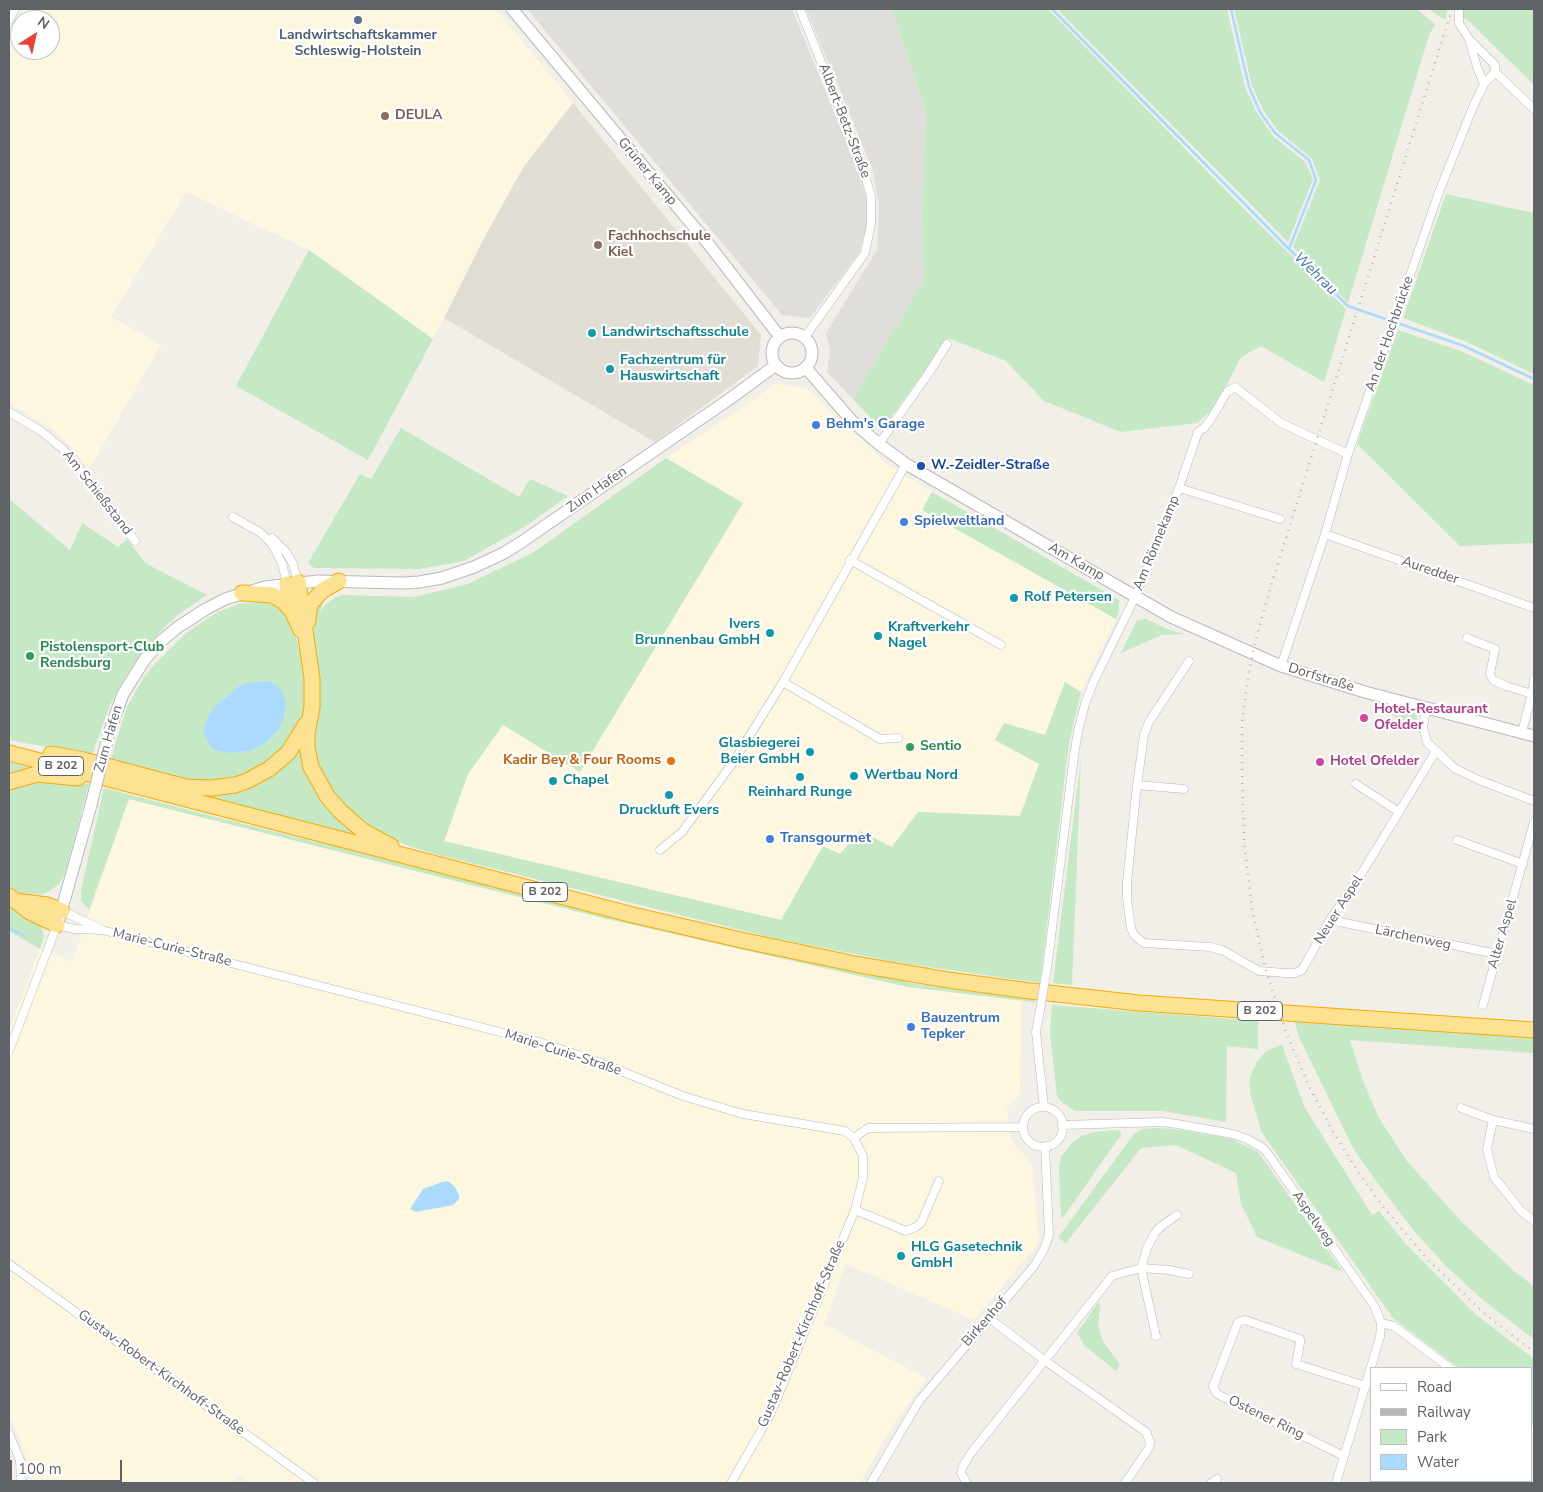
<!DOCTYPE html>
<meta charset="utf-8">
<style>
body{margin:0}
#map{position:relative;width:1543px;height:1492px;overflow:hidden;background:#f1efe8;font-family:"Nunito Sans",sans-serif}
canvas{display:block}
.frame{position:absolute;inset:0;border:10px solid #5f6368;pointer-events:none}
.legend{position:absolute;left:1370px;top:1367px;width:162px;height:115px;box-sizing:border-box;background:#fff;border:1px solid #bfc1c3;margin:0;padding:6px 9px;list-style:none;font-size:15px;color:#5f6368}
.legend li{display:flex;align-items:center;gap:10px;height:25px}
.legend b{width:25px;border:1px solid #bfc1c3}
.north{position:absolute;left:10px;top:10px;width:50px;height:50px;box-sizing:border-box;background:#fff;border:1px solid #bfc1c3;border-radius:50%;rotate:35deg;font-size:14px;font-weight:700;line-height:20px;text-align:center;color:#5f6368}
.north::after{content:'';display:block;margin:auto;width:18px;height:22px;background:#ea4335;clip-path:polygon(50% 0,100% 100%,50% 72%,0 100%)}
.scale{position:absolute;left:10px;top:1460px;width:112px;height:22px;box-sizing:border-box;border:2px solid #5f6368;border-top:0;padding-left:6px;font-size:15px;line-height:18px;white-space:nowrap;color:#5f6368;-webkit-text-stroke:4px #fff;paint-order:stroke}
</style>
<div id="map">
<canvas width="1543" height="1492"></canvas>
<div class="frame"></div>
<ul class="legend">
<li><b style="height:6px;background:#fff"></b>Road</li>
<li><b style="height:6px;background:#b6b7b8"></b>Railway</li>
<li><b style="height:14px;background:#c5e8c5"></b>Park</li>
<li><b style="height:14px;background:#aadaff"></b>Water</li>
</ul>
<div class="north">N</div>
<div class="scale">100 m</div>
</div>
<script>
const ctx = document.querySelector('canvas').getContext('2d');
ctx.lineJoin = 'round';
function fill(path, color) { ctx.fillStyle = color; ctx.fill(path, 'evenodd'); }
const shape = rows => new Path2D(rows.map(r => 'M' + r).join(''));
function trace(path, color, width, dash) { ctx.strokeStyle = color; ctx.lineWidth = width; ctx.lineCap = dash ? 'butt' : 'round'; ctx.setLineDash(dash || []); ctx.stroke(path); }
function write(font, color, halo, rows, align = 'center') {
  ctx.font = font + ' "Nunito Sans",sans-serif'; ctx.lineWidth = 4.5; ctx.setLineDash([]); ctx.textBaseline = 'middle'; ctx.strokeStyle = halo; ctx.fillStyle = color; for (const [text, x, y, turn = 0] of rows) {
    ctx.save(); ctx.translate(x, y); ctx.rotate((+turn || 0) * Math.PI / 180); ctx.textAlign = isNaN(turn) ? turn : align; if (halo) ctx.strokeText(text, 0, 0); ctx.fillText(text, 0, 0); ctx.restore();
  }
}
fill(shape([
 [24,9,496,9,573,103,523,168,483,240,433,339,309,250,186,192,111,317,161,345,89,469,69,445,52,429,9,403,9,34],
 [20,20,50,20,50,50,20,50],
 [776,384,806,388,887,464,932,492,922,510,1116,619,1081,692,1065,682,1045,735,1004,723,995,739,1039,764,1020,816,918,812,892,847,860,831,840,854,823,846,781,920,444,841,468,774,503,725,579,772,743,503,666,458],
 [129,799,607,919,908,987,1021,1001,1020,1093,1015,1102,1007,1106,1010,1139,1032,1164,1039,1242,974,1320,846,1264,824,1324,927,1379,894,1423,860,1483,249,1483,238,1476,232,1483,31,1483,31,1468,9,1414,9,1030,40,949,72,962]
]), '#fef7e0');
fill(shape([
 [527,9,792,9,857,168,866,197,866,227,859,253,810,318,782,315],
 [806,9,892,9,926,111,922,213,924,280,853,399,827,372,830,350,826,333,877,250,879,204,872,168]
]), '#e0deda');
fill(shape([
 [573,103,761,335,758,366,655,442,444,318,483,240,523,168]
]), '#e1ded6');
fill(shape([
 [892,9,1048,9,1256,221,1346,309,1324,382,1261,346,1241,357,1216,406,1197,423,1121,432,1044,401,1006,361,948,338,882,430,853,399,924,280,922,213,926,111],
 [1057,9,1227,9,1245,87,1256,111,1273,136,1305,162,1313,179,1288,242],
 [1234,9,1417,9,1435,24,1429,35,1348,303,1293,247,1320,180,1312,159,1278,131,1263,110,1252,86],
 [1429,9,1448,9,1445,20],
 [1462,9,1534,9,1534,85,1471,23,1460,15],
 [1446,194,1534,213,1534,374,1467,342,1403,318],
 [309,250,433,339,368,460,236,386],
 [1398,330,1461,351,1534,385,1534,543,1460,546,1357,444],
 [401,428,519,497,530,479,568,496,524,527,464,561,420,569,314,568,308,563,360,474,371,479],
 [666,458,743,503,580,772,503,725,468,774,444,841,781,920,823,846,840,854,860,831,892,847,918,812,1020,816,1039,764,995,740,1004,723,1045,735,1065,682,1081,692,1069,743,1040,983,901,963,773,938,439,855,411,847,382,834,365,824,341,804,329,787,320,770,313,745,314,617,319,601,323,604,319,614,325,605,336,597,342,595,414,597,468,584,534,552],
 [932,492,1119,600,1119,611,1116,619,922,510],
 [9,499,70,550,82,523,118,547,127,539,145,563,207,595,176,616,157,635,132,666,119,688,109,707,92,755,9,740],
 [259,602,276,605,279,602,292,620,307,682,304,717,284,752,234,780,190,782,111,760,118,734,128,705,144,677,155,664,185,634,214,614,238,604],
 [247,683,273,736,251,751,229,753,219,703,239,686],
 [1146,619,1167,629,1184,634,1162,635,1121,653,1136,622,1140,620],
 [1397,703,1416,709,1418,732,1388,712],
 [302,743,306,759,369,841,174,789,220,791],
 [1081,759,1072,985,1053,983],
 [9,762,30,768,30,769,9,776],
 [65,780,89,784,65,873,59,884,48,892,42,894,24,895,9,887,9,787,21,781],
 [104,788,247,825,757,949,892,976,909,983,972,992,1009,994,1036,998,1035,1002,908,987,607,919,129,799,89,910,81,900,81,890],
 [9,906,41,925,44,936,40,949,9,931],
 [1052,1005,1258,1021,1258,1049,1227,1046,1226,1122,1163,1111,1075,1111,1063,1103,1057,1096,1050,1033],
 [1294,1020,1534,1038,1534,1053,1350,1040,1363,1081,1379,1118,1406,1160,1461,1221,1515,1272,1534,1286,1534,1339,1484,1301,1446,1266,1414,1231,1382,1189,1353,1148,1299,1037],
 [1282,1045,1305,1108,1372,1215,1379,1211,1404,1242,1475,1314,1534,1359,1534,1425,1532,1423,1532,1368,1459,1368,1393,1318,1262,1133,1250,1093,1250,1077,1257,1062,1266,1051],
 [1160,1128,1182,1130,1232,1139,1258,1152,1343,1272,1257,1237,1241,1204,1236,1173,1176,1145,1141,1148,1066,1243,1058,1238,1133,1135,1142,1129],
 [1120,1130,1121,1135,1064,1216,1061,1218,1059,1169,1061,1156,1074,1141,1082,1136,1094,1132],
 [1099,1301,1100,1308,1098,1326,1103,1342,1119,1363,1119,1366,1116,1371,1085,1346,1077,1333]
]), '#c5e8c5');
fill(shape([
 [268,681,276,685,282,692,286,703,284,717,279,729,266,742,251,751,229,753,215,750,209,744,203,731,209,714,219,703,239,686,247,683],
 [448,1181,455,1187,459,1195,459,1199,453,1205,416,1212,410,1209,423,1189,442,1182]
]), '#aadaff');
trace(shape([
 [1052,9,1289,249],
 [1231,9,1249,87,1260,112,1275,133,1309,160,1316,180,1289,249,1348,306,1464,346,1534,379],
 [9,928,23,935]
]), '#aadaff', 2.5);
const street = shape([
 [800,9,861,162,871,196,871,224,865,253,805,337],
 [1459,9,1459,23,1469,39,1477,67,1484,84],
 [9,20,15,9],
 [1469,39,1495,65,1495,72,1534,109],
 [9,412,41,431,63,449,85,475,135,541],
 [879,444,928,374,947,344],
 [1179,488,1280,519],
 [233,517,261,533,272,544,282,563,287,584],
 [1325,534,1534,608],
 [272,538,286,552,293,564,298,582],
 [850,560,1001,645],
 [1467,638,1495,649,1490,674,1493,680,1506,686,1532,694,1522,732],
 [1189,661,1149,722,1144,735,1137,785,1127,882,1127,898,1131,928,1134,935,1144,943,1210,947,1222,950,1259,971,1285,973,1295,973,1302,970,1330,920,1363,871,1436,751],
 [1281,666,1325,534,1348,454,1439,192,1473,107,1484,84,1495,72],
 [783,682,880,739,898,738],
 [1532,694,1534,679],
 [1426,709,1423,727,1427,742,1454,768,1479,780,1534,801],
 [1356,784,1399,812],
 [1137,785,1184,789],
 [1457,840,1523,864],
 [660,850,682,832,732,764,783,682,906,464],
 [62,911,101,929],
 [1330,920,1497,954],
 [1047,968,1074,756,1078,731,1085,704,1093,683,1135,597,1148,566,1179,488,1198,432,1204,428,1211,419,1227,392,1235,387,1281,423,1348,454],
 [1483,1005,1534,822],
 [1040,1010,1036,1032,1044,1107],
 [9,1051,57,925,75,929,102,930,539,1042,591,1059,683,1096,743,1114,845,1131,854,1138,863,1156,863,1178,855,1210,770,1415,731,1483],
 '1023 1127a20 20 0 1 1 40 0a20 20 0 1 1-40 0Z',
 [1461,1108,1493,1120,1534,1129],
 [1493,1120,1487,1149,1494,1177,1521,1211,1534,1221],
 [1062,1125,1163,1122,1177,1124,1233,1134,1247,1139,1263,1148,1268,1154,1375,1307,1381,1323,1380,1337,1336,1483],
 [854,1138,868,1128,1023,1127],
 [855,1210,906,1231,916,1227,921,1223,939,1181],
 [9,1264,314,1483],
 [989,1318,1044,1360,1146,1432,1150,1442,1149,1448,1125,1483],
 [1381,1323,1394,1326,1450,1368],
 [1156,1336,1141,1268,1147,1248,1155,1233,1160,1227,1177,1215],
 [1532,1429,1534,1431],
 [9,1434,20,1460,21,1483],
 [1344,1456,1217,1394,1213,1387,1238,1322,1245,1320,1300,1339,1300,1343,1296,1364,1366,1386],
 [871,1483,919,1401,1034,1266,1044,1249,1049,1235,1045,1146],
 [967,1483,961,1473,963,1466,971,1453,1112,1276,1141,1268,1169,1270,1189,1274],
 [1211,1483,1217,1479]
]);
const secondary = shape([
 [512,9,710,246,780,337],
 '772 353a20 20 0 1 1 40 0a20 20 0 1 1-40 0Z',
 [806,368,852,421,879,444,906,464,1171,617,1281,666,1365,692,1534,736],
 [109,733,123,694,145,659,160,642,178,627,206,609,225,599,265,587,318,581,403,583,419,582,442,578,474,567,504,553,523,541,731,398,776,365],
 [59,919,91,805]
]);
const highway = shape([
 [298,582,312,678,312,707,307,734,307,747,311,767,327,796,340,811,363,831,391,846],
 [287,584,292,611,301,630],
 [242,593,272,595,284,602,292,611],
 [308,621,309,608,312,602,323,590,339,581],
 [9,753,633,915,741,940,860,965,948,980,1030,991,1139,1003,1534,1030],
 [51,754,84,760,186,787,212,788,235,785,247,781,269,769,288,753,306,724],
 [9,782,37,774,78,778],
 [9,896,30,912,57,925],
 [16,901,47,905,62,911]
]);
trace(street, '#b5b8bc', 9);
trace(secondary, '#b6babf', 13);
trace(highway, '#f9ab00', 17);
trace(street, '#fff', 8);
trace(secondary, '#fff', 11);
trace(highway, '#fde293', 15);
trace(shape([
 [1452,9,1269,592,1255,643,1248,677,1242,724,1242,770,1244,842,1252,908,1265,968,1287,1035,1309,1086,1332,1130,1356,1169,1385,1209,1428,1260,1485,1314,1534,1352]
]), '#b6b7b8', 2.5, [1, 6]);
const streetBridge = shape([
 [1040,1010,1047,968]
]);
const secondaryBridge = shape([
 [91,805,109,733]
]);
trace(streetBridge, '#b5b8bc', 9, []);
trace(secondaryBridge, '#b6babf', 13, []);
trace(streetBridge, '#fff', 8);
trace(secondaryBridge, '#fff', 11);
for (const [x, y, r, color] of [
 [358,20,5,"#5c6f8a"],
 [385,116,5,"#8d6e63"],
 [598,245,5,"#8d6e63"],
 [592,333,5,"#0f9aa8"],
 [610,369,5,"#0f9aa8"],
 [816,425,5,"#3f7fe0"],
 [921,466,5,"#1a4fb4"],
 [904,522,5,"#3f7fe0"],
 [1014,598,5,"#0f9aa8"],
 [770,633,5,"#0f9aa8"],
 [878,636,5,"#0f9aa8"],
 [30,656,5,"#2e9e5b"],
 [1364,718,5,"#d1479c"],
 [910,747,5,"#2e9e5b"],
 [810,752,5,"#0f9aa8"],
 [671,761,5,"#e8710a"],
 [1320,762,5,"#d1479c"],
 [854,776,5,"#0f9aa8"],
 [800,777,5,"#0f9aa8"],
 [553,781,5,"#0f9aa8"],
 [669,795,5,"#0f9aa8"],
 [770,839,5,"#3f7fe0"],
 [911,1027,5,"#3f7fe0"],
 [901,1256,5,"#0f9aa8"]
]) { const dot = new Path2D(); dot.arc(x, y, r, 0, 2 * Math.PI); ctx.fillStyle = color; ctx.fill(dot); trace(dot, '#fff', 2); }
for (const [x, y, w] of [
 [61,766,45],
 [545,892,45],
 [1260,1011,45]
]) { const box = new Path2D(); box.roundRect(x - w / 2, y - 9.5, w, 19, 4); ctx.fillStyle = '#fff'; ctx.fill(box); trace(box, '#5f6368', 1); }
write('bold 12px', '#5f6368', null, [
 ["B 202",61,766],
 ["B 202",545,892],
 ["B 202",1260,1011]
]);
write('bold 14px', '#4e5e75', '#fff', [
 ["Landwirtschaftskammer",358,36],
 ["Schleswig-Holstein",358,52]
]);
write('bold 14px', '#785e54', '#fff', [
 ["DEULA",395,116],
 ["Fachhochschule",608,237],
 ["Kiel",608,253]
], 'left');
write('14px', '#5f6368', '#fff', [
 ["Albert-Betz-Straße",844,121,69],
 ["Grüner Kamp",647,172,50],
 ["An der Hochbrücke",1390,334,-71],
 ["Zum Hafen",597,490,-35],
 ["Am Schießstand",97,493,52],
 ["Am Rönnekamp",1157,543,-68],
 ["Am Kamp",1076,562,30],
 ["Auredder",1430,571,19],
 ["Dorfstraße",1321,678,17],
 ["Zum Hafen",109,739,-74],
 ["Neuer Aspel",1339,910,-58],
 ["Alter Aspel",1503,934,-74],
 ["Lärchenweg",1413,938,12],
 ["Marie-Curie-Straße",172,948,14],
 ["Marie-Curie-Straße",563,1053,18],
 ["Aspelweg",1313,1219,55],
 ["Birkenhof",985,1322,-49],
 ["Gustav-Robert-Kirchhoff-Straße",802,1334,-67],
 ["Gustav-Robert-Kirchhoff-Straße",161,1373,36],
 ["Ostener Ring",1266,1418,26]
]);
write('bold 14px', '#0d838f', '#fff', [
 ["Landwirtschaftsschule",602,333],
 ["Fachzentrum für",620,361],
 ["Hauswirtschaft",620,377],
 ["Rolf Petersen",1024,598],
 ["Ivers",760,625,"right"],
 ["Brunnenbau GmbH",760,641,"right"],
 ["Kraftverkehr",888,628],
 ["Nagel",888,644],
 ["Glasbiegerei",800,744,"right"],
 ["Beier GmbH",800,760,"right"],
 ["Wertbau Nord",864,776],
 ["Chapel",563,781],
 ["Reinhard Runge",800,793,"center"],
 ["Druckluft Evers",669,811,"center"],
 ["HLG Gasetechnik",911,1248],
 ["GmbH",911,1264]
], 'left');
write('bold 14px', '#366cbe', '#fff', [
 ["Behm's Garage",826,425],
 ["Spielweltland",914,522],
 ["Transgourmet",780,839],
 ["Bauzentrum",921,1019],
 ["Tepker",921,1035]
], 'left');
write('bold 14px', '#164399', '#fff', [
 ["W.-Zeidler-Straße",931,466]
], 'left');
write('bold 14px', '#27864d', '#fff', [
 ["Pistolensport-Club",40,648],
 ["Rendsburg",40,664],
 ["Sentio",920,747]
], 'left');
write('bold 14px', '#b23c85', '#fff', [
 ["Hotel-Restaurant",1374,710],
 ["Ofelder",1374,726],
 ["Hotel Ofelder",1330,762]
], 'left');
write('bold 14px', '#c56008', '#fff', [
 ["Kadir Bey & Four Rooms",661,761]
], 'right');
write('italic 15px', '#4174aa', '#fff', [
 ["Wehrau",1315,274,44]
]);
</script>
